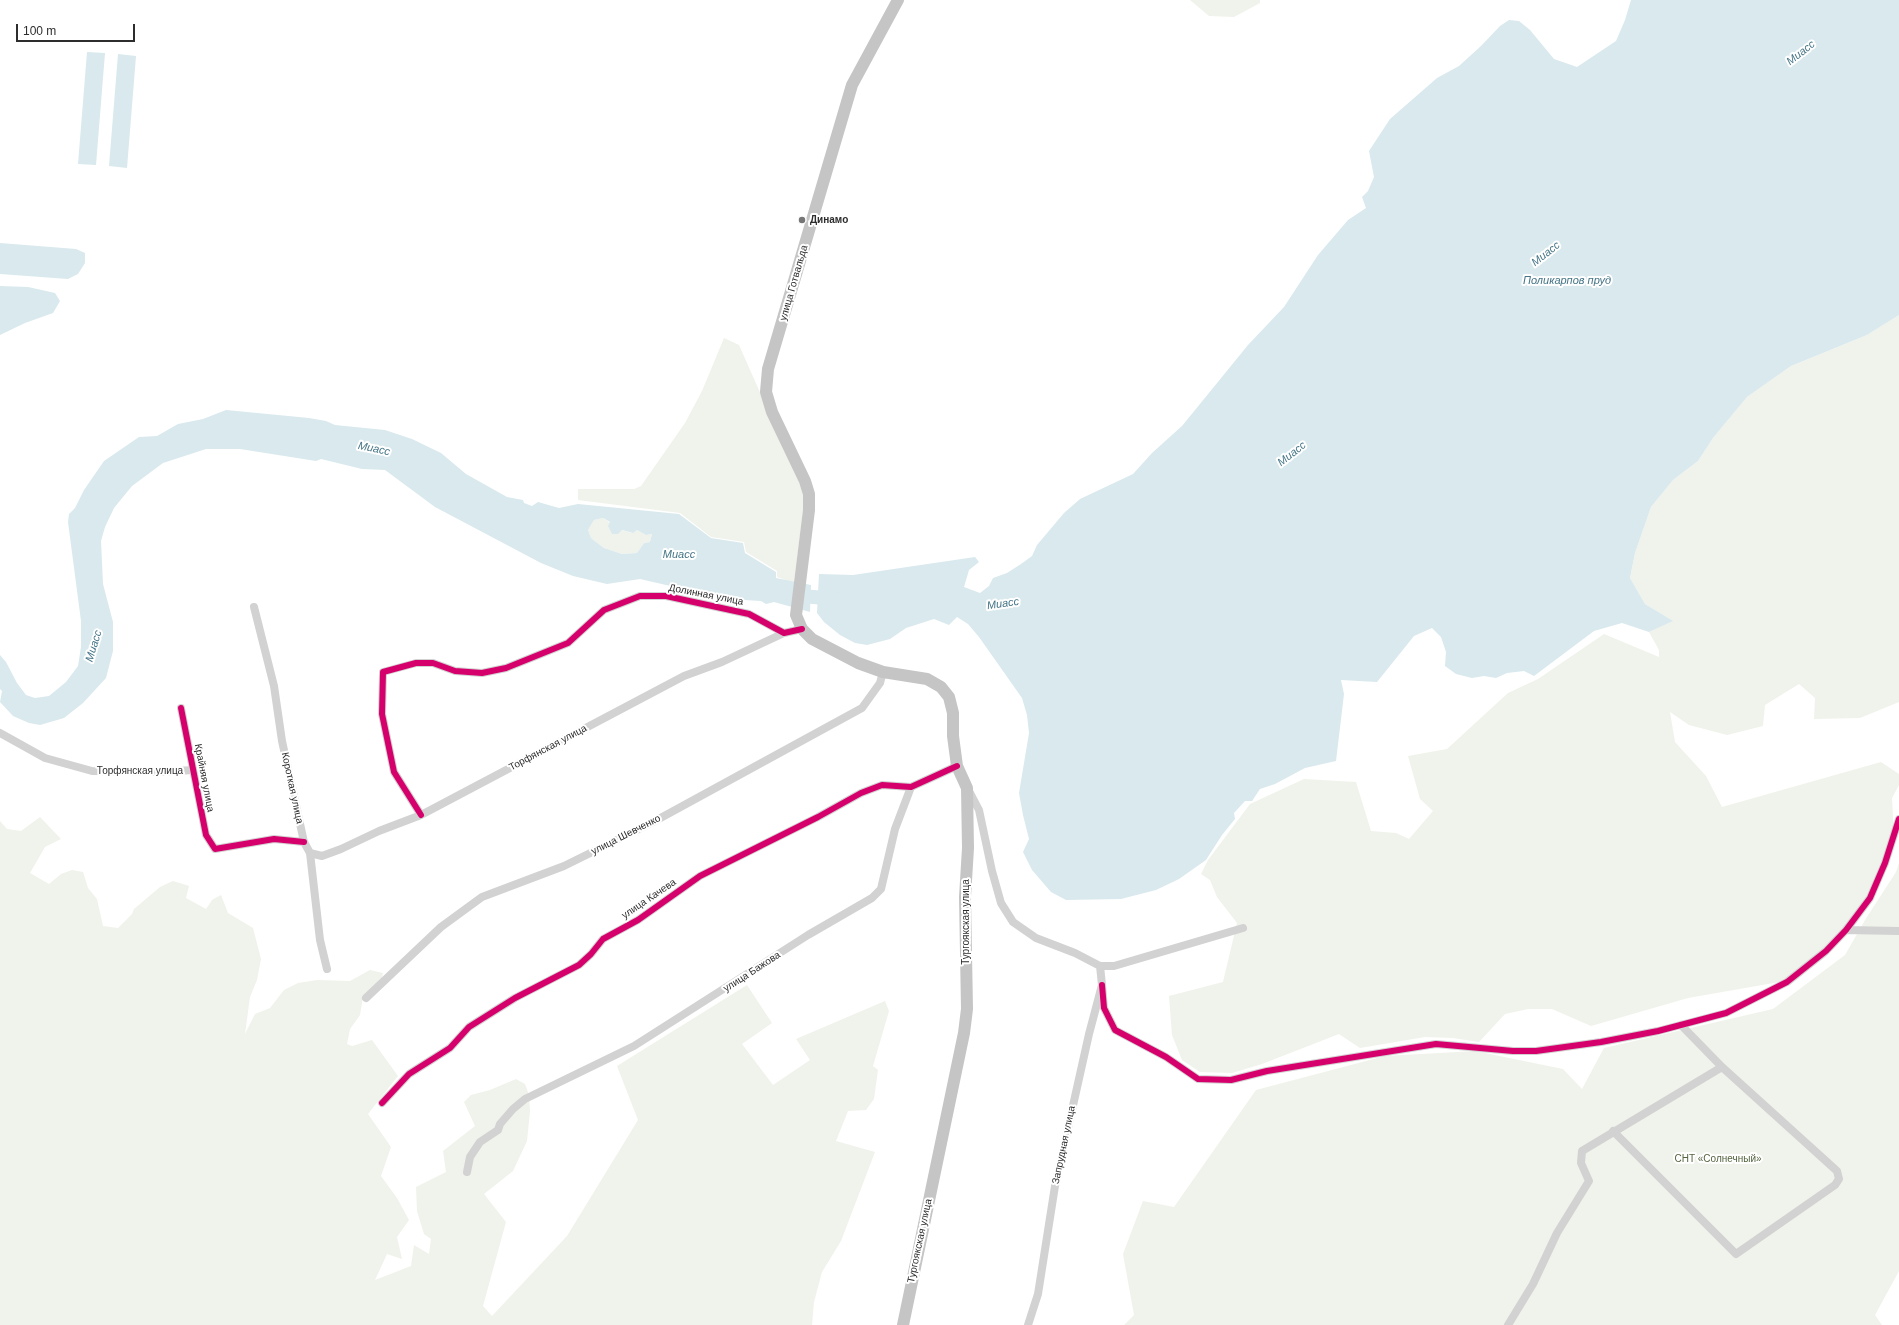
<!DOCTYPE html>
<meta charset="utf-8">
<style>
body{margin:0}
#map{position:relative;width:1899px;height:1325px;overflow:hidden;background:#fff;font-family:Helvetica,sans-serif}
canvas{display:block}
.scale{position:absolute;left:16px;top:24px;width:119px;height:18px;box-sizing:border-box;border:2px solid #2d2d2d;border-top:0;padding-left:5px;font-size:12px;line-height:14px;white-space:nowrap;color:#2d2d2d;-webkit-text-stroke:3px #fff;paint-order:stroke}
</style>
<div id="map">
<canvas width="1899" height="1325"></canvas>
<div class="scale">100 m</div>
</div>
<script>
const ctx = document.querySelector('canvas').getContext('2d');
ctx.lineJoin = 'round';
function fill(path, color) { ctx.fillStyle = color; ctx.fill(path, 'evenodd'); }
const shape = rows => new Path2D(rows.map(r => 'M' + r).join(''));
function trace(path, color, width, dash) { ctx.strokeStyle = color; ctx.lineWidth = width; ctx.lineCap = dash ? 'butt' : 'round'; ctx.setLineDash(dash || []); ctx.stroke(path); }
function write(font, color, halo, rows, align = 'center') {
  ctx.font = font + ' Helvetica,sans-serif'; ctx.lineWidth = 4; ctx.setLineDash([]); ctx.textBaseline = 'middle'; ctx.strokeStyle = halo; ctx.fillStyle = color; for (const [text, x, y, turn = 0] of rows) {
    ctx.save(); ctx.translate(x, y); ctx.rotate((+turn || 0) * Math.PI / 180); ctx.textAlign = isNaN(turn) ? turn : align; if (halo) ctx.strokeText(text, 0, 0); ctx.fillText(text, 0, 0); ctx.restore();
  }
}
fill(shape([
 [1190,0,1260,0,1260,3,1234,17,1209,16],
 [1899,315,1899,702,1860,718,1814,719,1815,698,1799,684,1765,705,1763,726,1727,735,1689,725,1670,712,1675,742,1706,776,1722,807,1881,762,1899,774,1899,785,1892,798,1894,838,1876,883,1824,955,1785,981,1688,998,1591,1026,1552,1009,1528,1009,1505,1014,1479,1042,1453,1038,1425,1037,1360,1048,1339,1034,1262,1064,1232,1073,1200,1072,1182,1060,1172,1035,1169,996,1223,982,1237,923,1217,897,1210,880,1201,874,1208,860,1250,804,1304,779,1356,782,1371,831,1396,833,1409,839,1433,811,1420,799,1408,756,1447,749,1508,693,1538,679,1604,634,1659,657,1659,650,1649,632,1672,621,1645,604,1630,578,1635,553,1651,507,1673,480,1698,461,1713,438,1747,397,1791,366,1867,335],
 [724,338,739,345,805,494,794,583,777,577,777,571,746,552,744,542,711,537,680,513,578,500,578,489,634,489,641,486,685,423,702,391],
 [603,518,621,530,632,533,637,530,646,535,652,534,650,542,644,543,637,553,622,554,604,548,591,538,588,530,594,520],
 [40,817,61,839,45,847,30,873,49,884,61,874,72,870,83,872,88,888,97,899,103,926,118,928,132,914,134,909,160,887,173,881,189,886,186,898,206,909,212,900,221,895,228,913,253,928,261,959,257,980,250,997,245,1034,255,1014,270,1008,284,990,298,983,317,980,350,981,370,970,383,973,381,982,363,997,360,1015,350,1029,347,1044,352,1046,372,1040,398,1076,368,1114,391,1147,381,1176,397,1198,409,1220,397,1237,402,1259,387,1254,375,1280,411,1266,414,1245,429,1254,431,1239,424,1234,417,1211,416,1187,446,1172,443,1151,475,1126,464,1102,471,1095,490,1090,516,1079,525,1084,529,1095,530,1111,527,1141,513,1171,484,1194,506,1222,483,1306,492,1316,567,1236,638,1120,617,1066,747,985,772,1023,742,1044,773,1085,810,1060,796,1039,885,1001,889,1011,873,1066,878,1070,874,1099,866,1110,848,1111,836,1141,875,1152,841,1241,822,1272,814,1302,812,1325,0,1325,0,821,7,829,21,831],
 [1899,863,1899,1271,1875,1315,1882,1325,1124,1325,1134,1315,1123,1254,1143,1201,1174,1207,1256,1090,1385,1056,1475,1051,1563,1069,1582,1089,1604,1048,1773,1009,1845,955,1865,920,1896,872]
]), '#f0f3eb');
fill(shape([
 [1631,0,1899,0,1899,315,1867,335,1791,366,1747,397,1713,438,1698,461,1673,480,1651,507,1635,553,1630,578,1645,604,1673,621,1649,632,1622,623,1594,631,1534,676,1524,671,1507,673,1496,678,1484,676,1472,678,1456,674,1445,666,1446,652,1441,637,1432,628,1414,636,1377,682,1341,680,1344,694,1336,761,1305,768,1275,784,1260,789,1252,801,1245,801,1234,813,1235,819,1222,835,1206,860,1179,879,1156,890,1121,899,1066,900,1051,892,1032,870,1023,852,1029,839,1023,815,1019,793,1029,733,1027,715,1022,698,979,637,968,624,957,617,949,625,934,619,906,628,890,639,867,645,855,643,840,635,824,622,817,613,819,574,853,575,975,557,979,562,969,570,964,587,980,593,989,586,993,578,1007,573,1021,564,1032,556,1037,545,1064,513,1080,499,1133,474,1152,453,1182,426,1248,345,1284,307,1318,255,1348,220,1366,208,1362,197,1368,191,1374,177,1369,151,1390,119,1437,78,1459,66,1481,46,1500,26,1509,20,1519,21,1530,30,1554,59,1577,67,1616,41,1625,20],
 [87,52,105,53,96,165,78,164],
 [118,54,136,56,127,168,109,166],
 [0,243,76,249,85,253,85,263,78,274,68,279,0,274],
 [0,286,28,287,55,293,60,301,53,313,25,323,0,335],
 [226,410,309,418,326,421,335,425,385,430,412,439,441,453,466,474,507,497,523,500,524,503,532,506,538,502,559,508,578,504,679,514,711,538,743,543,745,553,776,572,776,578,811,585,810,612,774,602,766,604,761,601,727,599,640,579,607,584,573,576,541,563,435,507,385,470,362,469,321,459,316,461,240,449,206,449,163,463,132,486,114,508,105,527,101,541,103,584,113,622,113,651,106,678,83,703,64,718,40,725,29,723,13,716,0,702,2,691,0,689,0,655,6,662,17,683,26,695,35,698,49,696,66,682,78,666,81,647,81,621,68,522,69,514,75,508,84,490,104,461,139,437,157,436,178,424,203,419],
 [603,518,610,522,608,526,612,534,618,534,622,530,633,533,637,530,646,535,652,534,650,542,644,543,637,553,622,554,604,548,591,538,588,530,594,520]
]), '#d9e9ee');
trace(shape([
 [791,595,836,599]
]), '#d9e9ee', 14);
trace(shape([
 [254,607,274,686,282,741,304,842,310,853,320,940,327,969],
 [181,708,206,835,215,849,274,839,304,842],
 [0,733,45,758,92,771,165,772,192,770],
 [968,789,979,810,992,871,1001,903,1013,922,1036,938,1075,953,1100,966,1114,966,1243,928],
 [421,815,394,772,382,714,383,672,416,663,433,663,455,671,482,673,506,668,568,643,604,610,640,596,666,596,749,614,784,633,802,629],
 [310,853,322,856,341,849,379,831,421,815,684,676,722,662,784,633],
 [1846,930,1899,931],
 [1102,985,1104,1008,1115,1030,1166,1057,1198,1079,1231,1080,1267,1071,1436,1044,1513,1051,1536,1051,1601,1042,1658,1031,1726,1013,1787,982,1826,951,1846,930,1870,898,1885,863,1899,819],
 [366,998,441,927,482,897,564,866,655,821,862,708,880,683,883,672],
 [382,1103,409,1074,450,1048,469,1027,515,998,579,965,591,954,603,939,638,920,700,876,818,817,861,793,882,785,911,787,957,766],
 [1613,1131,1736,1254,1835,1185,1839,1179,1837,1171,1722,1067,1681,1025],
 [467,1172,470,1157,480,1142,498,1130,500,1124,513,1109,525,1099,634,1046,808,935,872,898,881,889,895,829,911,787],
 [1028,1325,1038,1294,1055,1186,1089,1034,1102,985,1100,966],
 [1508,1325,1533,1284,1557,1233,1589,1181,1581,1163,1582,1151,1722,1067]
]), '#d2d2d2', 8);
trace(shape([
 [898,0,852,85,768,369,766,392,772,412,805,481,809,494,809,510,796,615,802,629,812,639,858,663,883,672,927,679,941,687,949,697,953,713,953,736,957,766,967,788,968,848,965,897,967,1009,964,1033,903,1325]
]), '#c5c5c5', 12);
trace(shape([
 [181,708,206,835,215,849,274,839,304,842],
 [421,815,394,772,382,714,383,672,416,663,433,663,455,671,482,673,506,668,568,643,604,610,640,596,666,596,749,614,784,633,802,629],
 [1102,985,1104,1008,1115,1030,1166,1057,1198,1079,1231,1080,1267,1071,1436,1044,1513,1051,1536,1051,1601,1042,1658,1031,1726,1013,1787,982,1826,951,1846,930,1870,898,1885,863,1899,819],
 [382,1103,409,1074,450,1048,469,1027,515,998,579,965,591,954,603,939,638,920,700,876,818,817,861,793,882,785,911,787,957,766]
]), '#d6006c', 6);
for (const [x, y, r, color] of [
 [802,220,4,"#767676"]
]) { const dot = new Path2D(); dot.arc(x, y, r, 0, 2 * Math.PI); ctx.fillStyle = color; ctx.fill(dot); trace(dot, '#fff', 1.5); }
write('bold 10px', '#2d2d2d', '#fff', [
 ["Динамо",810,220]
], 'left');
write('10px', '#2d2d2d', '#fff', [
 ["улица Готвальда",794,283,-74],
 ["Долинная улица",706,595,11],
 ["Торфянская улица",548,748,-28],
 ["Торфянская улица",140,771],
 ["Крайняя улица",204,778,79],
 ["Короткая улица",292,788,78],
 ["улица Шевченко",626,835,-27],
 ["улица Качева",649,899,-34],
 ["Тургоякская улица",966,922,-90],
 ["улица Бажова",752,972,-33],
 ["Запрудная улица",1064,1145,-78],
 ["Тургоякская улица",920,1241,-78]
]);
write('10px', '#54633f', '#fff', [
 ["СНТ «Солнечный»",1718,1159]
]);
write('italic 11px', '#447486', '#fff', [
 ["Миасс",1801,53,-38],
 ["Миасс",1546,254,-38],
 ["Поликарпов пруд",1567,281],
 ["Миасс",374,449,12],
 ["Миасс",1292,454,-38],
 ["Миасс",679,555],
 ["Миасс",1003,604,-8],
 ["Миасс",94,646,-73]
]);
</script>
